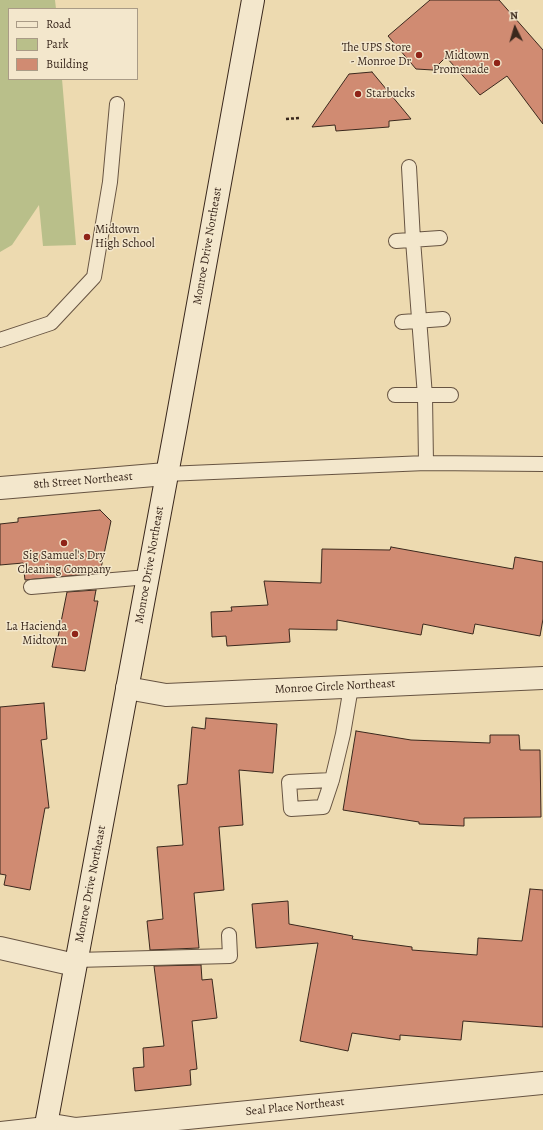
<!DOCTYPE html>
<style>
body{margin:0}
#map{position:relative;width:543px;height:1130px;overflow:hidden;background:#eddab0;font-family:Alegreya,serif}
canvas{display:block}
.legend{position:absolute;left:8px;top:8px;width:130px;height:72px;box-sizing:border-box;background:#f3e7cc;border:1px solid #a99b86;margin:0;padding:5px 7px;list-style:none;font-size:12px;color:#3a281d}
.legend li{display:flex;align-items:center;gap:8px;height:20px}
.legend b{width:20px;border:1px solid #a99b86}
.north{position:absolute;left:495px;top:8px;width:40px;height:40px;-webkit-text-stroke:3px #f3e7cc;paint-order:stroke;rotate:355deg;font-size:11px;font-weight:700;line-height:16px;text-align:center;color:#3a281d}
.north::after{content:'';display:block;margin:auto;width:14px;height:18px;background:#3a281d;clip-path:polygon(50% 0,100% 100%,50% 72%,0 100%)}
</style>
<div id="map">
<canvas width="543" height="1130"></canvas>
<ul class="legend">
<li><b style="height:5px;background:#f3e7cc"></b>Road</li>
<li><b style="height:11px;background:#b9bf8a"></b>Park</li>
<li><b style="height:11px;background:#d08b72"></b>Building</li>
</ul>
<div class="north">N</div>
</div>
<script>
const ctx = document.querySelector('canvas').getContext('2d');
ctx.lineJoin = 'round';
function fill(path, color) { ctx.fillStyle = color; ctx.fill(path, 'evenodd'); }
const shape = rows => new Path2D(rows.map(r => 'M' + r).join(''));
function trace(path, color, width, dash) { ctx.strokeStyle = color; ctx.lineWidth = width; ctx.lineCap = dash ? 'butt' : 'round'; ctx.setLineDash(dash || []); ctx.stroke(path); }
function write(font, color, halo, rows, align = 'center') {
  ctx.font = font + ' Alegreya,serif'; ctx.lineWidth = 3; ctx.setLineDash([]); ctx.textBaseline = 'middle'; ctx.strokeStyle = halo; ctx.fillStyle = color; for (const [text, x, y, turn = 0] of rows) {
    ctx.save(); ctx.translate(x, y); ctx.rotate((+turn || 0) * Math.PI / 180); ctx.textAlign = isNaN(turn) ? turn : align; if (halo) ctx.strokeText(text, 0, 0); ctx.fillText(text, 0, 0); ctx.restore();
  }
}
fill(shape([
 [0,0,55,0,56,9,9,9,9,79,62,79,76,245,43,246,39,205,12,245,0,252]
]), '#b9bf8a');
const building = shape([
 [430,0,499,0,543,50,543,124,507,76,480,95,446,57,433,70,416,69,388,36,430,0],
 [372,72,411,119,389,121,389,127,336,131,335,125,312,127,349,74,372,72],
 [100,510,111,521,100,573,25,580,23,563,0,565,0,524,18,522,18,518,100,510],
 [391,547,513,569,515,557,543,562,543,619,540,636,475,624,473,634,423,624,421,635,337,620,337,630,289,629,290,642,227,646,226,636,212,637,211,612,232,611,231,607,268,605,264,581,321,583,322,549,390,550,391,547],
 [96,590,94,601,98,601,85,671,52,667,67,592,96,590],
 [44,703,47,739,41,740,49,808,45,808,30,890,4,885,6,875,0,874,0,707,44,703],
 [206,718,277,724,273,773,239,770,243,825,219,827,224,890,194,893,199,948,150,950,147,921,163,919,157,847,183,845,178,785,187,784,192,727,205,729,206,718],
 [356,731,411,740,490,743,490,735,519,735,520,750,540,750,541,817,464,818,464,826,419,824,419,822,343,810,356,731],
 [530,889,543,890,543,1027,463,1021,461,1040,400,1035,400,1040,352,1033,348,1051,300,1041,318,943,256,948,252,904,288,901,289,924,353,936,352,939,412,947,412,950,477,955,478,938,522,941,530,889],
 [201,965,202,980,212,979,217,1018,192,1021,197,1069,190,1070,191,1085,135,1091,133,1068,144,1067,143,1048,164,1046,154,966,201,965]
]);
fill(building, '#d08b72');
trace(building, '#3a281d', 1);
const lane = shape([
 [409,167,413,240,425,396,426,463],
 [396,241,440,238],
 [402,322,443,319],
 [0,340,51,323,94,277,110,182,117,104],
 [395,395,451,395],
 [166,474,426,463,543,464],
 [31,587,148,577],
 [332,780,289,782,291,809,323,807,332,780,343,734,351,687],
 [76,960,230,956,229,935],
 [0,1129,46,1124]
]);
const street = shape([
 [0,488,166,474],
 [127,688,166,695,543,678],
 [0,948,75,965],
 [46,1124,76,1129,543,1083]
]);
const secondary = shape([
 [45,1130,176,426,253,0]
]);
trace(lane, '#675442', 16);
trace(street, '#675442', 24);
trace(secondary, '#3a281d', 24);
trace(shape([
 [286,119,299,118]
]), '#3a281d', 2.5, [3, 2]);
trace(lane, '#f3e7cc', 14);
trace(street, '#f3e7cc', 22);
trace(secondary, '#f3e7cc', 22);
for (const [x, y, r, color] of [
 [419,55,4,"#8f2418"],
 [497,63,4,"#8f2418"],
 [358,94,4,"#8f2418"],
 [87,237,4,"#8f2418"],
 [64,543,4,"#8f2418"],
 [75,634,4,"#8f2418"]
]) { const dot = new Path2D(); dot.arc(x, y, r, 0, 2 * Math.PI); ctx.fillStyle = color; ctx.fill(dot); trace(dot, '#f3e7cc', 1.5); }
write('12px', '#3a281d', '#f3e7cc', [
 ["The UPS Store",411,48],
 ["- Monroe Dr",411,62],
 ["Midtown",489,56],
 ["Promenade",489,70],
 ["Starbucks",366,94,"left"],
 ["Midtown",95,230,"left"],
 ["High School",95,244,"left"],
 ["Sig Samuel's Dry",64,556,"center"],
 ["Cleaning Company",64,570,"center"],
 ["La Hacienda",67,627],
 ["Midtown",67,641]
], 'right');
write('12px', '#3a281d', '#f3e7cc', [
 ["Monroe Drive Northeast",208,246,-80],
 ["8th Street Northeast",83,481,-5],
 ["Monroe Drive Northeast",150,565,-80],
 ["Monroe Circle Northeast",335,687,-3],
 ["Monroe Drive Northeast",91,884,-79],
 ["Seal Place Northeast",295,1107,-6]
]);
</script>
